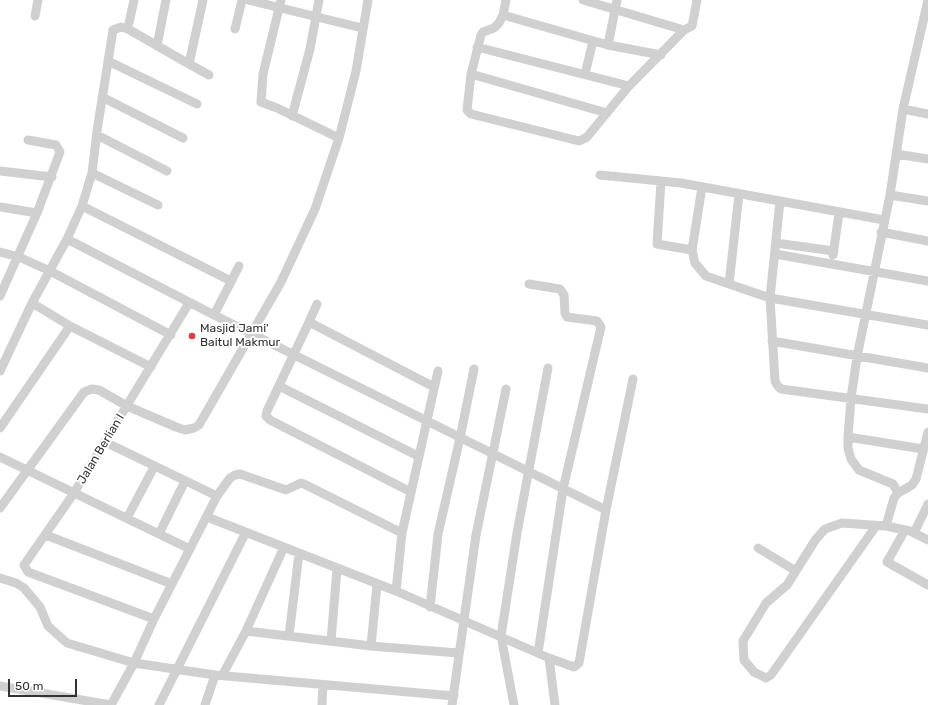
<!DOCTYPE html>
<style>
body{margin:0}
#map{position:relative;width:928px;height:705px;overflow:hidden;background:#fff;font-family:Rubik,sans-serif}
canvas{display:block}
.scale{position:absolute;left:8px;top:679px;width:69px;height:18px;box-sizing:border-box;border:2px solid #333;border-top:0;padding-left:5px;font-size:12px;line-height:14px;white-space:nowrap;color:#333;-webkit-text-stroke:3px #fff;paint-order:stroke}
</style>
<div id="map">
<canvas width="928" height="705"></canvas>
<div class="scale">50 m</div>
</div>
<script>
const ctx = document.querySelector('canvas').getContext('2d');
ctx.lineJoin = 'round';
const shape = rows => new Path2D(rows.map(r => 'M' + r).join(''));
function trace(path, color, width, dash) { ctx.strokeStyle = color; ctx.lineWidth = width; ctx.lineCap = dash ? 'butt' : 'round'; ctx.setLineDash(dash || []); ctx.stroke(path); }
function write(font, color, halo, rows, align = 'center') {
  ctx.font = font + ' Rubik,sans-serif'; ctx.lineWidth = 4; ctx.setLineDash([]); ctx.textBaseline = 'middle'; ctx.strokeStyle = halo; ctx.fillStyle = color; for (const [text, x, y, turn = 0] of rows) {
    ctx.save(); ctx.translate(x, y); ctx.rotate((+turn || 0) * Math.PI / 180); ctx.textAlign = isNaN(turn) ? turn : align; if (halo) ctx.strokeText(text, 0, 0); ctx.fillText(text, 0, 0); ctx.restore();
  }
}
trace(shape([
 [248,0,362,28],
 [281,0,263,74,261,102,277,108,339,138],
 [506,0,503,15,499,23,494,28,483,32,481,35,471,74,467,110,471,114,579,141,587,137,629,86,684,30,692,26,697,0],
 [583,0,684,30],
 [503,15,608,45,661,55],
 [35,16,38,0],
 [129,23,134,0],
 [235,29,242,0],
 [608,45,617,0],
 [157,46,166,0],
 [477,47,629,86],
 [108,61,197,104],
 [189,64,209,75],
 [471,74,607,113],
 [585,74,593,41],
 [102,97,183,138],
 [903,109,928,114],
 [292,116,310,49,319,0],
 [97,135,167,171],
 [896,154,928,159],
 [0,171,52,177],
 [92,173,158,205],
 [600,175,681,183,884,220],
 [661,182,657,244,692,250],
 [702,187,692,250,695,263,706,276,729,284],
 [739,194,729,284,770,298,928,325],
 [890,195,928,201],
 [780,201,770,298,775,381,777,385,781,389,928,409],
 [82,206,231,281],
 [0,207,37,213],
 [881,232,928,241],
 [67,239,214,315,606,510],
 [776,243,834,251],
 [0,252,19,257,50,271,171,335],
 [775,254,928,281],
 [833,255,839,213],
 [529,284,560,289,564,295,565,313,567,317,597,321,601,327,563,489,538,653],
 [0,296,37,213,60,152,56,145,28,140],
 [214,315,239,266],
 [309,322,317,304],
 [772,341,928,368],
 [151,367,70,326,32,303,67,239,82,206,92,173,97,131,113,30,121,27,128,29,189,64,203,0],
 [0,371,32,303],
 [279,386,418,456],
 [0,428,70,326],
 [848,437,923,449],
 [105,442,217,496],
 [0,457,190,549],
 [411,492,270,420,266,416,267,411,309,322,434,387],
 [898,493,893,484,859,470,851,459,848,448,848,437,851,398,857,357,890,195,903,109,928,0],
 [0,508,84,392,92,389,99,390,127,406,176,427,185,430,194,428,199,425,281,282,315,209,339,138,356,71,368,0],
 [207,517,396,591,549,658,574,667,579,663,606,510,633,379],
 [127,518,154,467],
 [876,526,771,675,766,678,754,672,744,660,743,641,766,603,787,585,816,539,825,529,842,523,886,526,894,498,898,493,912,485,916,479,928,432],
 [886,526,910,531,928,540],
 [905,530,887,562,928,585],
 [914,533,928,504],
 [159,534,185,481],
 [46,535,172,584],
 [758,548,796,571],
 [0,578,16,583,24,588,40,607,48,626,67,643,134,663,215,675,454,696],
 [396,591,402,533,438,371],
 [430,607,438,534,460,438,474,369],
 [154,619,28,572,24,565,72,496,189,303],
 [246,631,371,646,458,653],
 [289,636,299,553],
 [331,641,337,569],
 [371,646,377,585],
 [549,658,555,705],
 [223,674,246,631,284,547],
 [0,686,111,705],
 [111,705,134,663,154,619,217,496,230,478,235,475,240,474,286,490,301,483,304,484,402,533],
 [159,705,246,532],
 [205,705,215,675],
 [322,705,323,685],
 [452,705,476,535,506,389],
 [514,705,501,636,517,533,548,368]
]), '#d0d0d0', 9);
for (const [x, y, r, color] of [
 [192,336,4,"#e63946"]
]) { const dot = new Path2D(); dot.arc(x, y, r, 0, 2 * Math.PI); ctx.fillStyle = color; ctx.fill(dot); trace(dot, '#fff', 1.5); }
write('12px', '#333', '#fff', [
 ["Masjid Jami'",200,329],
 ["Baitul Makmur",200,343]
], 'left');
write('12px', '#333', '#fff', [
 ["Jalan Berlian I",101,449,-59]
]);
</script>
